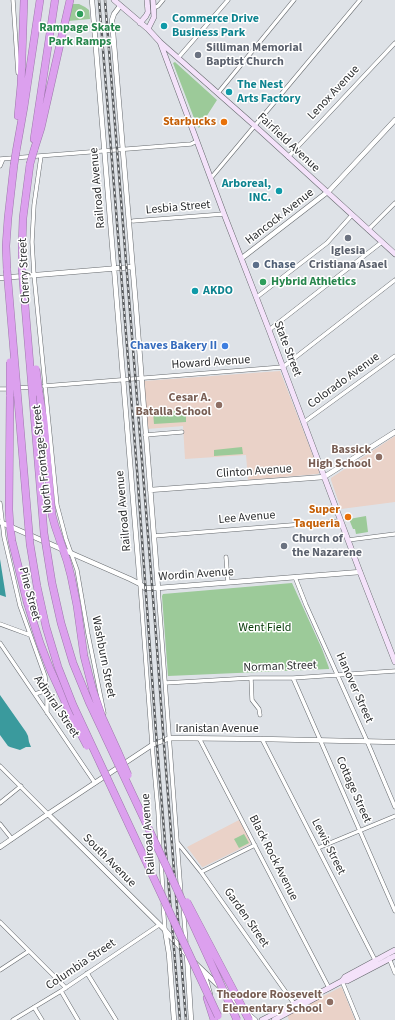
<!DOCTYPE html>
<style>
body{margin:0}
canvas{display:block;background:#dee2e7}
</style>
<canvas width="395" height="1020"></canvas>
<script>
const ctx = document.querySelector('canvas').getContext('2d');
ctx.lineJoin = 'round';
function fill(path, color) { ctx.fillStyle = color; ctx.fill(path, 'evenodd'); }
const shape = rows => new Path2D(rows.map(r => 'M' + r).join(''));
function trace(path, color, width, dash) { ctx.strokeStyle = color; ctx.lineWidth = width; ctx.lineCap = dash ? 'butt' : 'round'; ctx.setLineDash(dash || []); ctx.stroke(path); }
function write(font, color, halo, rows, align = 'center') {
  ctx.font = font + ' "Source Sans 3",sans-serif'; ctx.lineWidth = 3; ctx.setLineDash([]); ctx.textBaseline = 'middle'; ctx.strokeStyle = halo; ctx.fillStyle = color; for (const [text, x, y, turn = 0] of rows) {
    ctx.save(); ctx.translate(x, y); ctx.rotate((+turn || 0) * Math.PI / 180); ctx.textAlign = isNaN(turn) ? turn : align; if (halo) ctx.strokeText(text, 0, 0); ctx.fillText(text, 0, 0); ctx.restore();
  }
}
fill(shape([
 [280,371,319,471,319,473,318,474,248,480,246,455,185,459,183,426,147,429,144,381],
 [395,436,395,502,341,509,331,480,331,478],
 [239,820,251,841,250,844,203,867,202,867,187,847],
 [341,987,342,988,355,1020,289,1020,287,1015]
]), '#ead2c8');
fill(shape([
 [72,4,79,4,85,7,89,10,90,19,68,21],
 [175,62,176,63,217,100,199,128,197,126,173,63],
 [186,410,186,422,154,424,153,412],
 [242,447,243,454,214,456,214,450],
 [366,516,368,532,356,534,355,529,353,529,349,519],
 [292,583,322,649,329,668,329,669,168,676,162,596,163,594],
 [244,834,249,843,239,848,234,839]
]), '#9cca99');
fill(shape([
 [0,559,6,597,0,595],
 [0,695,26,732,28,736,29,742,31,747,26,747,20,750,10,747,8,746,0,735]
]), '#3a9a9d');
const minor = shape([
 [13,0,18,73],
 [154,8,158,6,163,0],
 [178,58,228,0],
 [218,93,294,0],
 [41,156,34,205,32,242,34,275,57,505,66,539,77,570,88,634,104,713],
 [288,157,395,43],
 [0,159,191,144,197,141],
 [0,166,3,159],
 [211,178,360,0],
 [133,221,224,214],
 [368,230,395,203],
 [257,297,327,243,352,215],
 [269,330,382,242],
 [44,386,283,367,395,280],
 [17,388,32,387],
 [0,389,10,389],
 [304,422,395,356],
 [145,435,182,432],
 [0,503,4,537,20,606,45,676,47,692,47,713],
 [154,536,341,521],
 [348,540,395,534],
 [226,557,228,582],
 [295,577,306,605,367,741,395,807],
 [140,584,152,745,158,811,160,850],
 [158,588,181,894],
 [0,624,30,635],
 [0,643,95,783],
 [251,678,252,700,259,709,260,715],
 [293,678,395,911],
 [165,683,251,678,293,678,395,671],
 [35,694,44,691,46,687],
 [199,738,329,988],
 [262,739,376,962],
 [0,766,48,814],
 [0,803,21,786],
 [0,824,12,839],
 [177,842,201,872,295,1005],
 [318,848,395,816],
 [161,860,163,894],
 [201,872,255,845],
 [163,904,165,930],
 [183,906,186,942],
 [0,922,66,988],
 [389,958,395,973],
 [0,970,29,951],
 [87,973,116,1020],
 [342,981,358,1020],
 [61,991,78,1020],
 [34,1007,42,1020],
 [13,1020,61,991,159,925]
]);
const tertiary = shape([
 [92,0,140,584],
 [120,6,114,14,112,20,136,307,158,588],
 [242,258,330,190,395,120],
 [0,278,132,267],
 [150,490,324,477,395,432],
 [0,522,130,579,140,584,145,588,158,588,360,572],
 [48,814,165,930,188,956],
 [0,847,48,814,152,745,170,738,262,739,395,742],
 [165,930,169,954,174,1020],
 [187,955,191,1020],
 [195,963,220,987],
 [204,973,210,994],
 [226,992,239,1005],
 [247,1013,255,1020]
]);
const secondary = shape([
 [114,0,148,29,160,42,255,126,395,254],
 [140,23,146,16,148,12,147,0],
 [148,29,154,17,153,0],
 [160,42,224,214,269,330,360,572,395,662],
 [342,981,345,977,395,950],
 [262,1020,316,993,319,993],
 [274,1020,317,997,319,993,329,988,342,981,347,981,395,956]
]);
const motorway = shape([
 [18,116,21,85,24,0],
 [34,139,55,0],
 [34,150,41,128,70,0],
 [16,152,24,107,40,0],
 [22,269,22,246,23,218,30,164],
 [7,270,6,246,8,218,14,165],
 [39,393,44,422,52,515,55,526,67,561,71,576,77,606,84,656,93,691],
 [10,395,9,510,10,526,12,541,27,602,40,643,50,669,73,719],
 [207,998,214,1020]
]);
trace(minor, '#666a6e', 4.5);
trace(tertiary, '#666a6e', 5.5);
trace(secondary, '#666a6e', 6);
trace(motorway, '#9e78ac', 8);
trace(minor, '#fff', 3.5);
trace(tertiary, '#fff', 4.5);
trace(secondary, '#f4e2fa', 5);
trace(motorway, '#dca0ee', 7);
const rail = shape([
 [99,0,137,470,157,746,180,1020],
 [105,0,156,635,164,745,186,1020]
]);
trace(rail, '#5a5d60', 2.5);
trace(rail, '#fff', 1, [3]);
const motorwayBridge = shape([
 [30,164,34,150],
 [14,165,16,152],
 [22,269,44,533,52,583,61,623,73,663,89,702,169,872,237,1020],
 [7,270,30,544,37,586,46,627,58,667,73,705,218,1016],
 [36,369,39,393],
 [10,395,10,362],
 [93,691,102,717,118,752,128,775],
 [73,719,87,746],
 [187,902,249,1020]
]);
trace(motorwayBridge, '#9e78ac', 8, []);
trace(motorwayBridge, '#dca0ee', 7);
for (const [x, y, r, color] of [
 [80,14,4,"#2e9e5b"],
 [164,26,4,"#0f9aa8"],
 [198,55,4,"#6b7280"],
 [229,92,4,"#0f9aa8"],
 [224,122,4,"#e8710a"],
 [279,191,4,"#0f9aa8"],
 [348,238,4,"#6b7280"],
 [256,265,4,"#5c6f8a"],
 [263,282,4,"#2e9e5b"],
 [195,291,4,"#0f9aa8"],
 [225,346,4,"#3f7fe0"],
 [219,405,4,"#8d6e63"],
 [379,457,4,"#8d6e63"],
 [348,517,4,"#e8710a"],
 [284,546,4,"#6b7280"],
 [330,1002,4,"#8d6e63"]
]) { const dot = new Path2D(); dot.arc(x, y, r, 0, 2 * Math.PI); ctx.fillStyle = color; ctx.fill(dot); trace(dot, '#fff', 1.5); }
write('bold 12px', '#0d838f', '#fff', [
 ["Commerce Drive",172,19],
 ["Business Park",172,33],
 ["The Nest",237,85],
 ["Arts Factory",237,99],
 ["Arboreal,",271,184,"right"],
 ["INC.",271,198,"right"],
 ["AKDO",203,291]
], 'left');
write('bold 12px', '#27864d', '#fff', [
 ["Rampage Skate",80,28],
 ["Park Ramps",80,42],
 ["Hybrid Athletics",271,282,"left"]
]);
write('bold 12px', '#5b616d', '#fff', [
 ["Silliman Memorial",206,48],
 ["Baptist Church",206,62],
 ["Iglesia",348,251,"center"],
 ["Cristiana Asael",348,265,"center"],
 ["Church of",292,539],
 ["the Nazarene",292,553]
], 'left');
write('12px', '#2c2e30', '#fff', [
 ["Lenox Avenue",334,93,-47],
 ["Fairfield Avenue",288,143,43],
 ["Railroad Avenue",98,188,-95],
 ["Lesbia Street",178,208,-5],
 ["Hancock Avenue",280,217,-38],
 ["Cherry Street",25,271,-93],
 ["State Street",287,349,69],
 ["Howard Avenue",211,363,-4],
 ["Colorado Avenue",344,381,-36],
 ["North Frontage Street",43,459,-96],
 ["Clinton Avenue",254,472,-4],
 ["Railroad Avenue",124,511,-95],
 ["Lee Avenue",247,518,-5],
 ["Wordin Avenue",196,575,-4],
 ["Pine Street",29,594,75],
 ["Washburn Street",103,657,79],
 ["Norman Street",280,667,-2],
 ["Hanover Street",354,688,66],
 ["Admiral Street",56,707,56],
 ["Iranistan Avenue",217,729],
 ["Cottage Street",353,790,66],
 ["Railroad Avenue",149,834,-94],
 ["Lewis Street",328,847,63],
 ["Black Rock Avenue",273,858,63],
 ["South Avenue",109,861,45],
 ["Garden Street",246,918,55],
 ["Columbia Street",81,965,-34]
]);
write('bold 12px', '#c56008', '#fff', [
 ["Starbucks",216,122],
 ["Super",340,510],
 ["Taqueria",340,524]
], 'right');
write('bold 12px', '#4e5e75', '#fff', [
 ["Chase",264,265]
], 'left');
write('bold 12px', '#366cbe', '#fff', [
 ["Chaves Bakery II",217,346]
], 'right');
write('bold 12px', '#785e54', '#fff', [
 ["Cesar A.",211,398],
 ["Batalla School",211,412],
 ["Bassick",371,450],
 ["High School",371,464],
 ["Theodore Roosevelt",322,995],
 ["Elementary School",322,1009]
], 'right');
write('12px', '#053a07', '#fff', [
 ["Went Field",265,628]
]);
</script>
